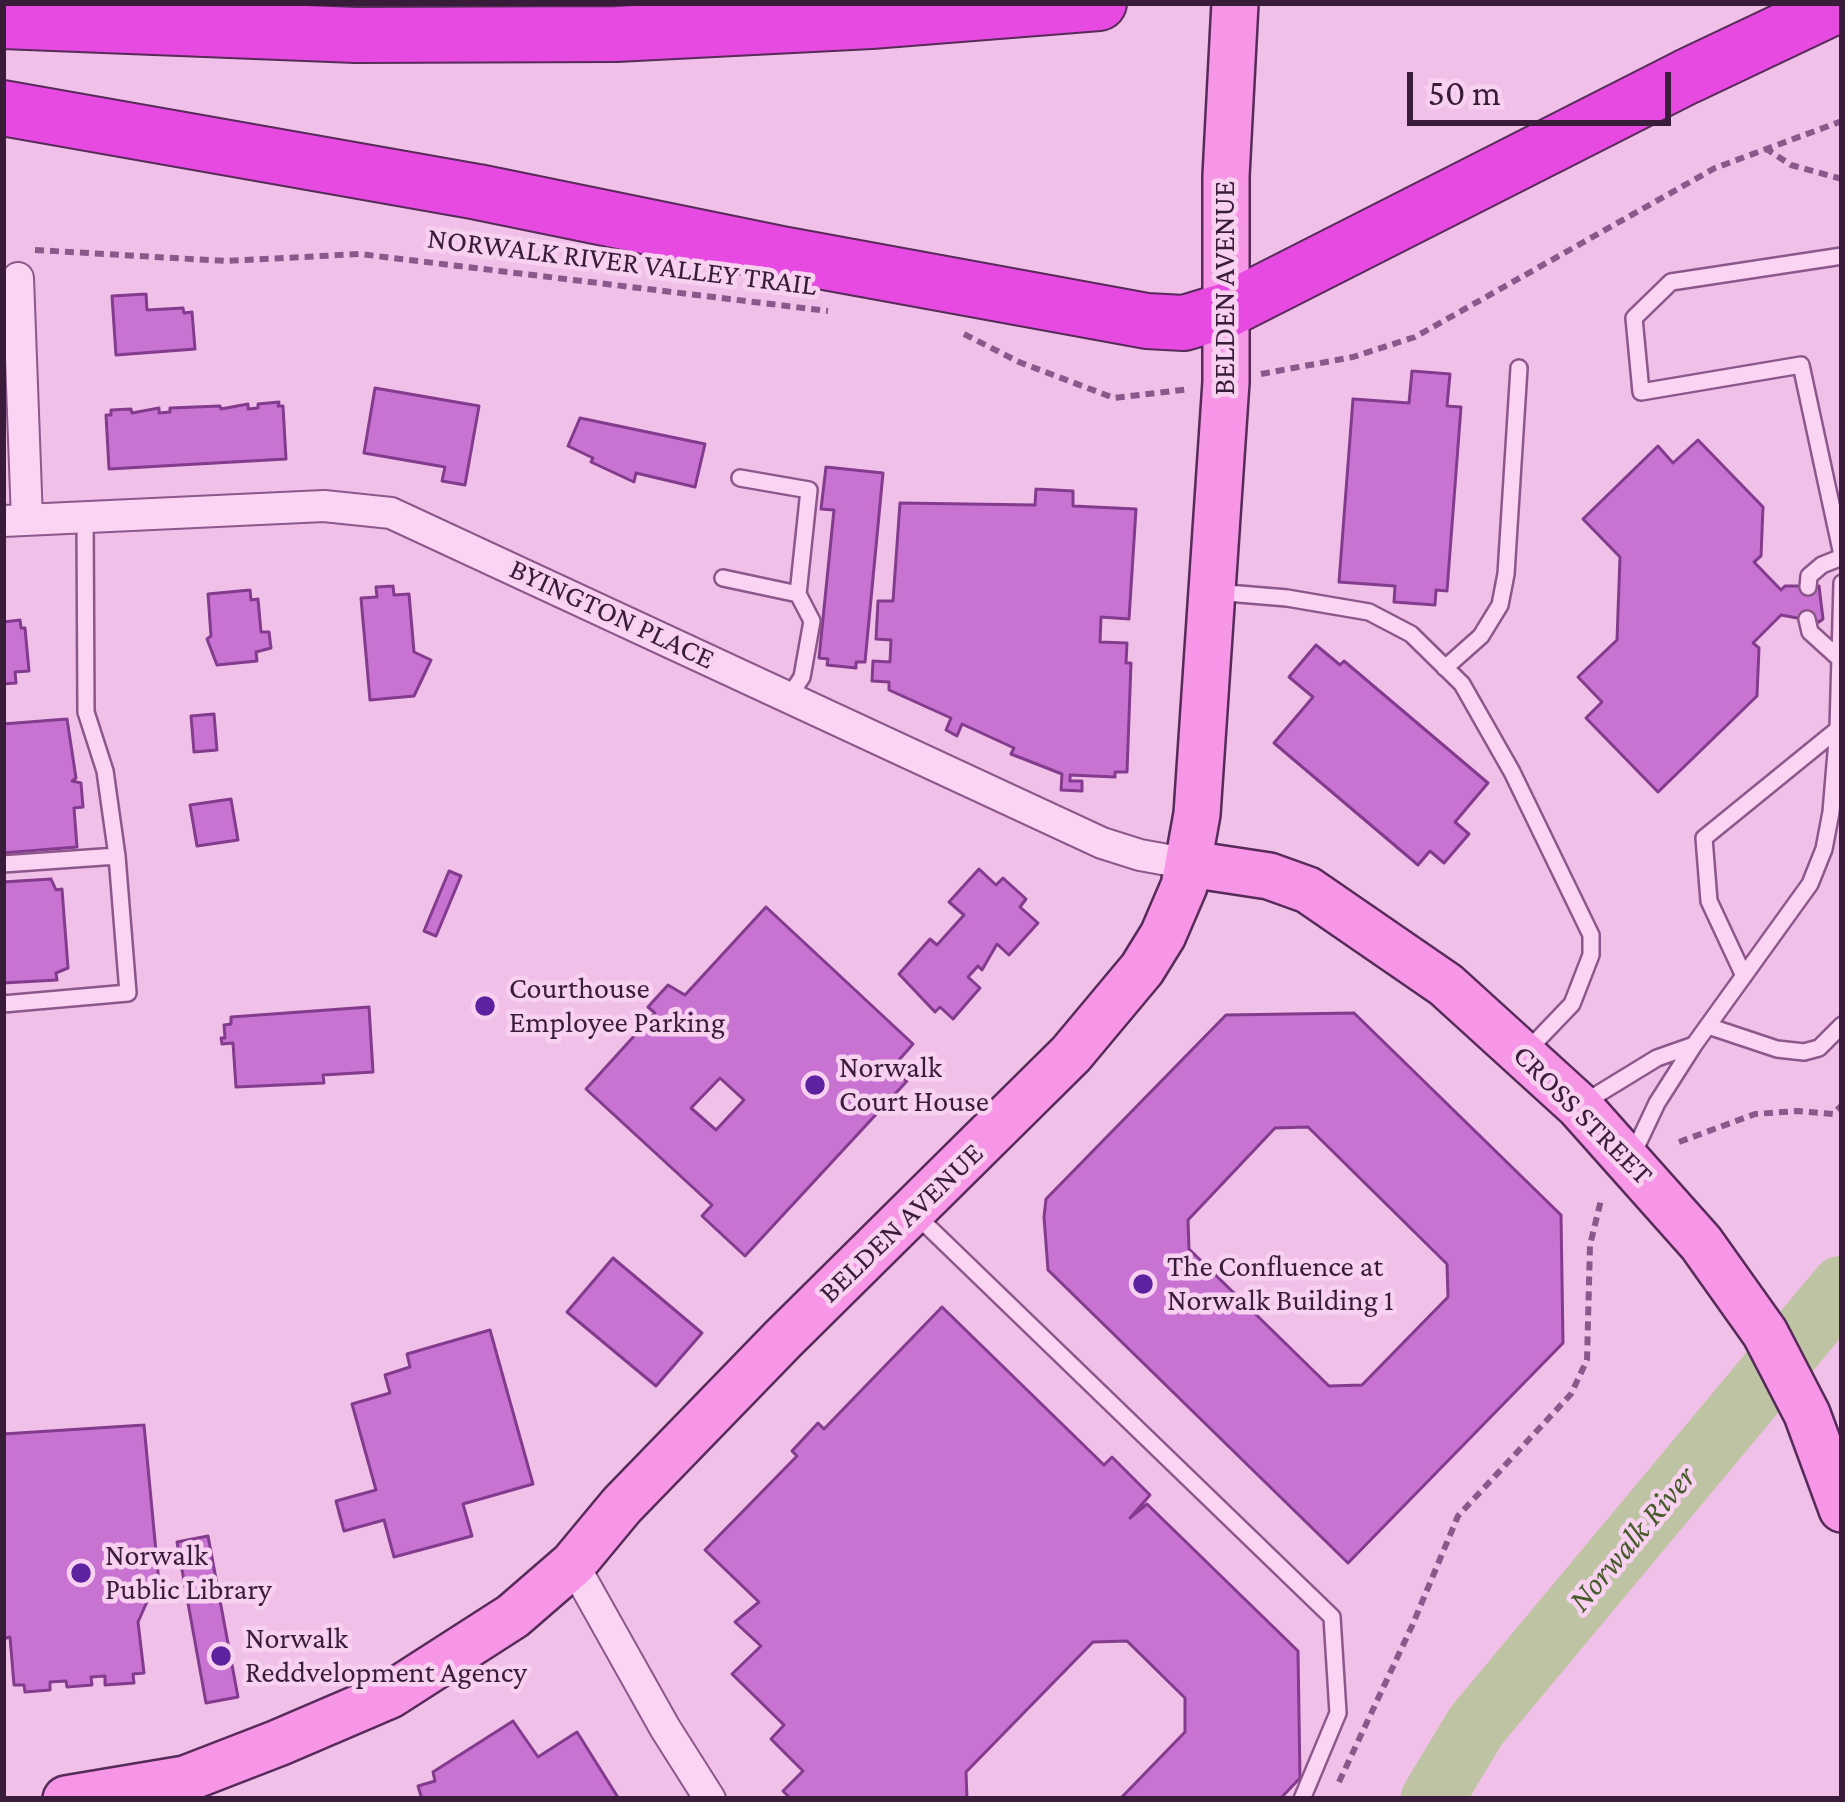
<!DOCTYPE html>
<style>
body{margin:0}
#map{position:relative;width:1845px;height:1802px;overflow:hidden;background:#f1c0e8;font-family:"Crimson Pro",serif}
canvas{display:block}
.frame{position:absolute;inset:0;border:6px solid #391c3a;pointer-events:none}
.scale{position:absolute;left:1407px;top:72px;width:264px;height:54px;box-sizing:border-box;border:6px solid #391c3a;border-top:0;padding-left:15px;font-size:36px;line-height:42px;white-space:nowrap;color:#391c3a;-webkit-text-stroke:9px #f8d0f0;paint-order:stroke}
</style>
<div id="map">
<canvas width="1845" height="1802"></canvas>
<div class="frame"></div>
<div class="scale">50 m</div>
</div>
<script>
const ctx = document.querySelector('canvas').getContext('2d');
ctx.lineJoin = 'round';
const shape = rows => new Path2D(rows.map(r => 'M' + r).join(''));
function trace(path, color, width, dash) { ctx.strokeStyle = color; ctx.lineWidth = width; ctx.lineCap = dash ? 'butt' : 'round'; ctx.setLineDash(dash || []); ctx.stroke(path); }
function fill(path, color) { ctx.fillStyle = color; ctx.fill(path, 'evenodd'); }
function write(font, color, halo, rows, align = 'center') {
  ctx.font = font + ' "Crimson Pro",serif'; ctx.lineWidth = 9; ctx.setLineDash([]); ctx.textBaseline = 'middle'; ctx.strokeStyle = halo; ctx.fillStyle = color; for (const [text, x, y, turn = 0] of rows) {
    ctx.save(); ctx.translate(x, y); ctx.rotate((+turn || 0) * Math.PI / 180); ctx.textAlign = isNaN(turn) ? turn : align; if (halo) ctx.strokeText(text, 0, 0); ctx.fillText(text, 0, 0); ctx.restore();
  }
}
trace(shape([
 [1432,1799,1476,1726,1842,1287]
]), '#bdc3a3', 63);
const building = shape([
 [146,294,147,310,183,308,184,313,192,312,195,349,116,355,112,296,146,294],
 [1412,371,1450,374,1447,406,1461,407,1447,591,1436,590,1435,605,1394,602,1395,586,1339,582,1353,399,1409,403,1412,371],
 [375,388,479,406,465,485,442,481,445,467,364,453,375,388],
 [279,402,278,406,283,406,286,459,109,469,106,415,111,415,111,410,131,409,132,413,159,408,159,413,170,412,170,408,220,406,221,409,248,404,248,409,258,408,258,404,279,402],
 [580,418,705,444,695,487,636,473,634,482,591,462,593,458,568,446,580,418],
 [1698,440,1763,507,1761,556,1754,562,1781,590,1785,586,1819,586,1823,619,1819,622,1781,615,1753,643,1759,648,1757,696,1658,792,1586,718,1602,702,1578,677,1617,640,1620,557,1583,519,1658,446,1673,463,1698,440],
 [826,467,883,473,865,662,856,662,856,668,827,665,828,659,819,658,834,510,821,509,826,467],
 [1036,489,1073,491,1073,506,1136,509,1129,619,1101,617,1100,642,1127,643,1126,663,1131,663,1127,772,1115,772,1115,777,1070,775,1070,781,1082,781,1082,791,1061,790,1062,774,1011,754,1014,748,962,724,957,736,946,730,951,718,889,690,889,682,872,681,873,661,890,662,891,640,876,639,878,601,893,601,900,503,1035,505,1036,489],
 [393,586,394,595,409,594,414,652,431,660,414,696,370,700,361,598,377,597,376,587,393,586],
 [250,590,251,600,258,599,261,632,269,632,271,648,256,652,257,661,217,665,207,639,211,636,208,594,250,590],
 [20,620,21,628,25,628,29,671,15,672,16,683,3,684,3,622,20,620],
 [1316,645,1340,665,1344,661,1488,783,1455,822,1469,834,1444,863,1430,851,1418,865,1274,743,1313,697,1289,677,1316,645],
 [214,714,217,750,194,752,191,716,214,714],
 [67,719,76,778,72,781,81,783,83,807,74,808,77,847,3,853,3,724,67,719],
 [231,799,238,840,197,846,190,805,231,799],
 [979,869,996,885,1003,878,1026,899,1020,907,1038,923,1009,955,997,944,982,970,978,966,968,977,980,988,953,1019,940,1007,935,1012,899,974,930,939,937,945,964,915,949,902,979,869],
 [449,871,461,876,436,936,424,931,449,871],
 [51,879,56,890,62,889,68,968,56,973,57,980,3,983,3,882,51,879],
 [766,907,913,1044,892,1068,907,1081,745,1256,702,1216,712,1205,586,1089,655,1013,648,1007,668,985,685,995,766,907],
 [720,1078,744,1100,716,1130,691,1108,720,1078],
 [369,1007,373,1072,323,1075,324,1083,236,1087,233,1043,222,1044,221,1038,225,1038,224,1025,231,1024,231,1017,369,1007],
 [1354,1013,1561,1215,1563,1343,1348,1563,1048,1270,1044,1217,1046,1199,1226,1015,1354,1013],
 [1308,1127,1447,1264,1448,1297,1362,1385,1329,1386,1189,1249,1188,1220,1275,1128,1308,1127],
 [613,1258,702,1333,656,1386,567,1312,613,1258],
 [942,1307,1104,1465,1112,1457,1150,1495,1130,1518,1147,1504,1298,1651,1300,1778,1280,1799,1120,1799,1185,1732,1185,1698,1127,1641,1093,1642,966,1772,967,1799,791,1799,783,1791,803,1771,771,1739,784,1725,732,1674,761,1646,735,1622,759,1602,705,1550,797,1456,792,1451,818,1423,824,1429,942,1307],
 [490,1330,533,1484,463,1504,472,1536,394,1557,384,1520,344,1531,336,1501,376,1490,352,1404,390,1393,385,1375,410,1367,407,1354,490,1330],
 [144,1425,160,1594,150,1595,138,1622,144,1673,133,1674,134,1683,105,1685,105,1676,91,1677,92,1685,67,1687,66,1681,50,1682,50,1690,25,1692,24,1685,14,1685,10,1637,3,1639,3,1434,144,1425],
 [208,1536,238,1697,206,1703,177,1542,208,1536],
 [513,1721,538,1757,577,1732,619,1799,422,1799,418,1786,435,1781,433,1772,513,1721]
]);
fill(building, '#c873d2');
trace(building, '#823b8d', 3);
const service = shape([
 [1842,256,1671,282,1634,318,1641,392,1801,365,1842,555],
 [740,478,809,490,798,594,812,621,802,677,789,697],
 [85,517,86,712,105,771,117,856],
 [723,578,798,594],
 [1808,587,1809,576,1822,565,1842,557],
 [1215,592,1287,598,1369,612,1411,634,1462,684,1512,772,1591,935,1591,955,1572,1004,1526,1052],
 [1807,619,1810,632,1842,661],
 [1445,668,1481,636,1500,605,1506,574,1519,368],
 [3,864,117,856,128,993,3,1004],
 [1744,976,1709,901,1704,838,1838,729],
 [1708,1026,1777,1049,1804,1052,1819,1048,1842,1025],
 [1694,1045,1810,884,1824,849,1831,812,1838,729,1842,583],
 [1585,1102,1657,1058,1694,1045,1657,1103,1632,1156],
 [914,1213,1332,1617,1338,1713,1302,1799]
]);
const minor = shape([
 [18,278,27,520],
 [3,521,324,506,391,513,1102,843,1140,855,1190,864],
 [573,1564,665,1728,710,1799]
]);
const primary = shape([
 [1190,864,1269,876,1308,890,1446,985,1579,1106,1701,1243,1765,1333,1807,1414,1842,1509],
 [66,1799,185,1779,278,1743,390,1695,513,1616,573,1564,622,1505,783,1339,1071,1054,1142,969,1163,935,1184,886,1197,814,1226,382,1226,176,1235,3]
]);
const motorway = shape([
 [3,21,356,35,616,34,871,21,1099,3],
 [3,108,478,192,781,254,1147,321,1184,323,1227,310,1686,77,1842,3]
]);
trace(service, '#8c578b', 20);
trace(minor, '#8c578b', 34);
trace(primary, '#562b59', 50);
trace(motorway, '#562b59', 58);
trace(shape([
 [1765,148,1791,165,1842,179],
 [35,250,226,261,360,254,828,311],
 [964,334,1019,362,1114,398,1190,389],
 [1261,374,1353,357,1415,337,1715,168,1842,121],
 [1679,1142,1755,1114,1798,1111,1833,1114,1842,1105],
 [1339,1782,1412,1626,1458,1516,1571,1394,1587,1360,1590,1245,1601,1200]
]), '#8c578b', 6, [9, 6]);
trace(service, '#fbd4f4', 15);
trace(minor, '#fbd4f4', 30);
trace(primary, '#f795e7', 45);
trace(motorway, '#e74ae1', 54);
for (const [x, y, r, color] of [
 [485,1006,12,"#5d229f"],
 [815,1085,12,"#5d229f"],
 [1143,1284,12,"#5d229f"],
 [81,1573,12,"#5d229f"],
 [221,1656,12,"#5d229f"]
]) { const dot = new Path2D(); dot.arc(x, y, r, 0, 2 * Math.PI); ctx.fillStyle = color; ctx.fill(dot); trace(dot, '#f8d0f0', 4.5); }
write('30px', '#391c3a', '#f8d0f0', [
 ["NORWALK RIVER VALLEY TRAIL",622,262,7],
 ["BELDEN AVENUE",1225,288,-90],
 ["BYINGTON PLACE",612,614,25],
 ["CROSS STREET",1583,1115,45],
 ["BELDEN AVENUE",901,1223,-44]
]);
write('30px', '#391c3a', '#f8d0f0', [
 ["Courthouse",509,989],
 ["Employee Parking",509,1023],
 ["Norwalk",839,1068],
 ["Court House",839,1102],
 ["The Confluence at",1167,1267],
 ["Norwalk Building 1",1167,1301],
 ["Norwalk",105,1556],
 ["Public Library",105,1590],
 ["Norwalk",245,1639],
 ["Reddvelopment Agency",245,1673]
], 'left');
write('italic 33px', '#475b2a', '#f8d0f0', [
 ["Norwalk River",1632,1539,-50]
]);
</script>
